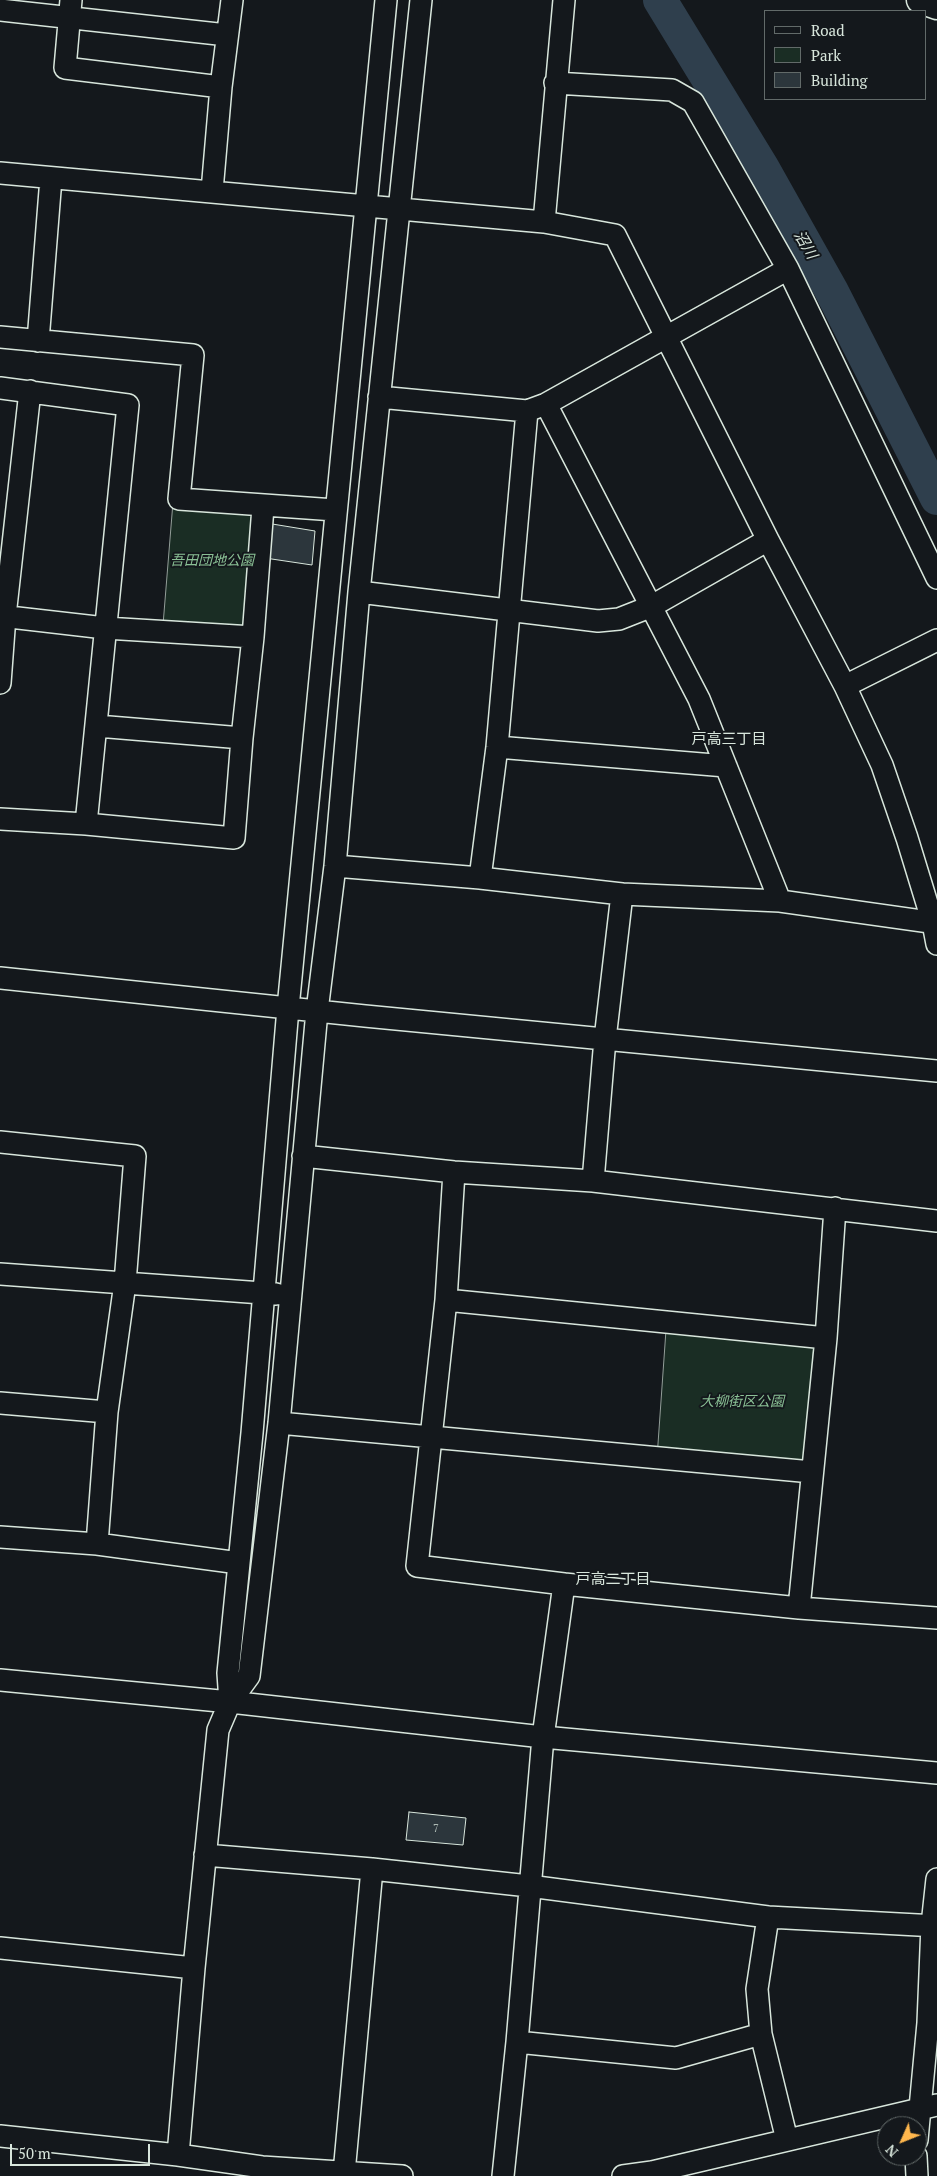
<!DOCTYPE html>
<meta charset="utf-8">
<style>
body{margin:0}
#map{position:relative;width:937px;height:2176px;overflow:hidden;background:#14181c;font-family:"PT Serif",serif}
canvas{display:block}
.legend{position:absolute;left:764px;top:10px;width:162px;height:90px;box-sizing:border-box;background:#14181c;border:1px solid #626a69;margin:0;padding:6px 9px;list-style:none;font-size:15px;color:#d8e6dc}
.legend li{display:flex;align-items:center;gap:10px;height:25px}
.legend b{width:25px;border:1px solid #626a69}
.north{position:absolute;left:877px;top:2116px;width:50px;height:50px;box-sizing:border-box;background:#14181c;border:1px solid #626a69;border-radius:50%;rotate:226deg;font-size:14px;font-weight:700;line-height:20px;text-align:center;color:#d8e6dc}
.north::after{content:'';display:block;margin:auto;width:18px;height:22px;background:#ffb74d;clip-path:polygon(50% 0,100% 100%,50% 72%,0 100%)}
.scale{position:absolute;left:10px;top:2144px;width:140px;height:22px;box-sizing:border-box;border:2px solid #d8e6dc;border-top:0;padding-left:6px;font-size:15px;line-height:18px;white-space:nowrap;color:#d8e6dc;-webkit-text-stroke:4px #14181c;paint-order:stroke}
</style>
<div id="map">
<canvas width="937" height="2176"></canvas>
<ul class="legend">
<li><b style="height:6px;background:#14181c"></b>Road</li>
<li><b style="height:14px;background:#1a2d24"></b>Park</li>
<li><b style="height:14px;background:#2c363c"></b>Building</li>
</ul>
<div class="north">N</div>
<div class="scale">50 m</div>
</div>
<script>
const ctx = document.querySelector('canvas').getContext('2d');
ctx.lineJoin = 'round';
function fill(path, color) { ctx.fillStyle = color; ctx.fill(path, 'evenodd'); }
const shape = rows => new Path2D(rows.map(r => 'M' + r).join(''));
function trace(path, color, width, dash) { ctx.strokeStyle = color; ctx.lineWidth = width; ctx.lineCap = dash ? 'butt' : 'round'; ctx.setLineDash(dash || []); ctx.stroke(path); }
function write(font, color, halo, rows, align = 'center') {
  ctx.font = font + ' "PT Serif","Noto Sans JP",serif'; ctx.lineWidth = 4; ctx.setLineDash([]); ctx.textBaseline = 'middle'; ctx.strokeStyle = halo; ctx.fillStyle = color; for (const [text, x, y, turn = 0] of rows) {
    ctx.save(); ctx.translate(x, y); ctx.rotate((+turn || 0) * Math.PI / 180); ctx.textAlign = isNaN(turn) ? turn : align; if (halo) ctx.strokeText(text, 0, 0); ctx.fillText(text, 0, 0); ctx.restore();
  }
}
const green = shape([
 [173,502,263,511,247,632,163,625,173,502],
 [666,1330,814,1345,803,1471,657,1458,666,1330]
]);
fill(green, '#1a2d24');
trace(green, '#939e99', 1);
trace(shape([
 [660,0,762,167,831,290,937,498]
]), '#2f3f4d', 34);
const building = shape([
 [266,523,315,531,312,565,265,558,266,523],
 [409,1812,466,1818,463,1845,406,1840,409,1812]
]);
fill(building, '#2c363c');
trace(building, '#d8e6dc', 1);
const minor = shape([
 [71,0,65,68,221,87],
 [0,10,227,35],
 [555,83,672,90,693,102,788,269,937,578],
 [0,173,544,222,615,235,768,540,845,686,882,765,907,838,933,923,937,944],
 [212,191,221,87,232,0],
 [544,222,564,0],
 [0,337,193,355,179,499,335,510],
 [38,341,51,178],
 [0,388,128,405,86,824],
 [379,397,527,411,546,404,788,269],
 [546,404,699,699,780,901],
 [359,592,598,621,619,619,652,606,768,540],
 [0,616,105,628,253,637],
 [0,683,5,616,30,391],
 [845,686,937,640],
 [97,726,242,738],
 [497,747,726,766],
 [0,819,86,824,234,838,242,738,253,637,263,507],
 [335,866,480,878,622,894,780,901,937,923],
 [480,878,497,747,527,411],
 [0,978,365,1016,937,1071],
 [0,1142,135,1156,125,1283,107,1412,97,1544],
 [303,1156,454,1172,593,1181,937,1221],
 [454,1172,446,1300,417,1566,564,1584,799,1608,937,1618],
 [593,1181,605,1039,622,894],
 [0,1274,276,1294],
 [446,1300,826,1338],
 [0,1403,107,1412],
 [279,1423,812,1472],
 [0,1537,97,1544,239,1563],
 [799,1608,826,1338,835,1208],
 [0,1680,230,1702,543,1737,937,1773],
 [230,1702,228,1673,252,1433,288,1008,386,0],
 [205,1855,372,1869,529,1886,768,1917,937,1926],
 [768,1917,757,1989,761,2034,787,2140],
 [0,1948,194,1968],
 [517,2042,676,2058,761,2034],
 [0,2136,178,2155,262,2167,402,2176],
 [917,2140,928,2023,932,1925,937,1879],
 [178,2155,194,1968,218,1730,230,1702,249,1676,279,1423,317,1011,335,866,359,592,421,0],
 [916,2156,917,2176],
 [344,2173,372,1869],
 [503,2176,517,2042,543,1737,564,1584],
 [623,2176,652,2172,937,2105]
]);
const major = shape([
 [920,0,937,6]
]);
trace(minor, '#d8e6dc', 24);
trace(major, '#d8e6dc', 29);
trace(minor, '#14181c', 21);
trace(major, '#14181c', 26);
write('11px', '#adbab4', null, [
 ["7",436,1829]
]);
write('italic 14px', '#8ac095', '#14181c', [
 ["吾田団地公園",212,561],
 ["大柳街区公園",742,1402]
]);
write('italic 15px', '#d8e6dc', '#14181c', [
 ["沼川",805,245,59]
]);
write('15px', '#d8e6dc', '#14181c', [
 ["戸高三丁目",729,740],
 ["戸高二丁目",613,1580]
]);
</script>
